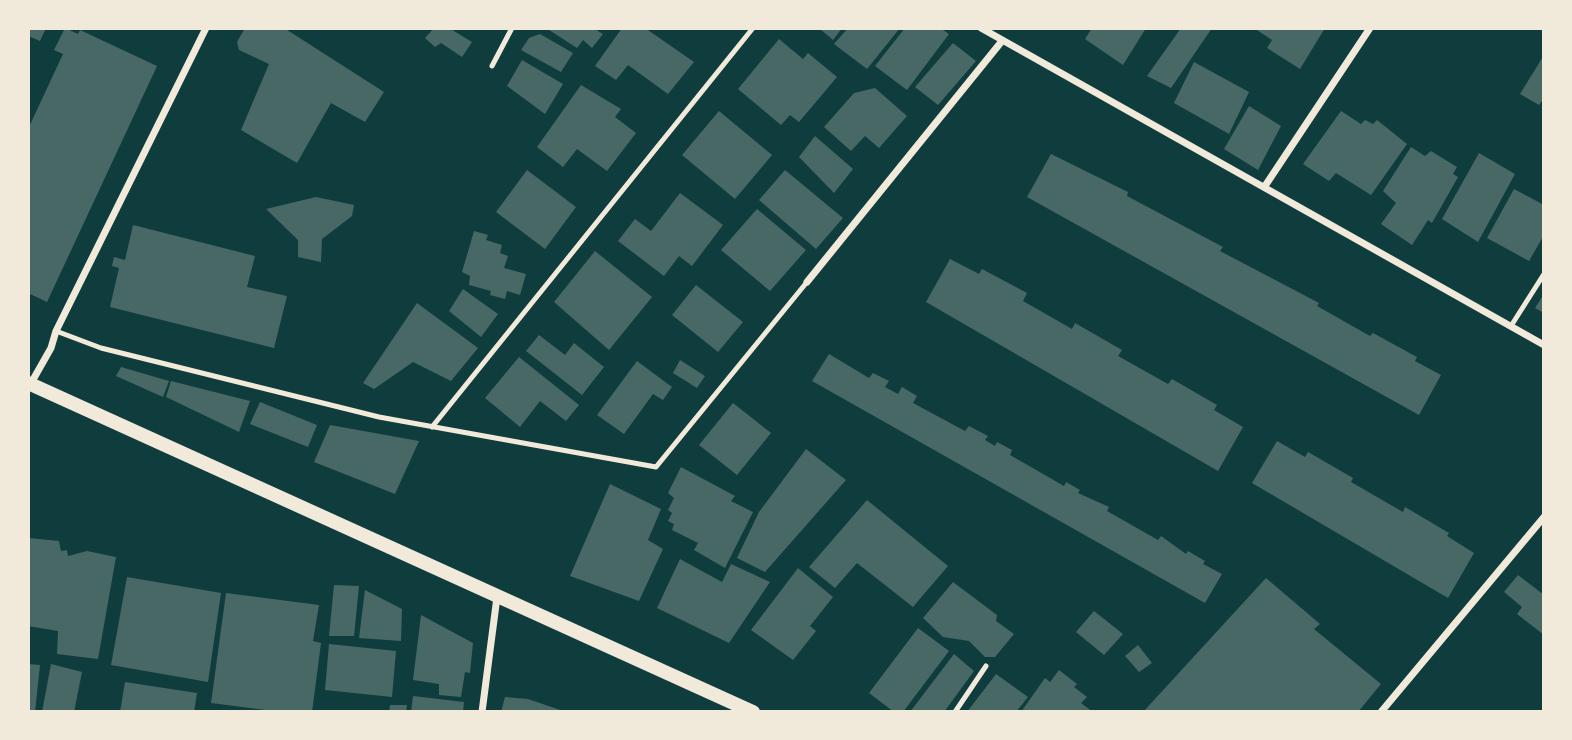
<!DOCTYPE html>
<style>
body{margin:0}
#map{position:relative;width:1572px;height:740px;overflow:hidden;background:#0f3d3e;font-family:"Nunito Sans",sans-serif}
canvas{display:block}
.frame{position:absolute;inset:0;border:30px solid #f1e9da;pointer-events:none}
</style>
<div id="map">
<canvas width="1572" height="740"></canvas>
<div class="frame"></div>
</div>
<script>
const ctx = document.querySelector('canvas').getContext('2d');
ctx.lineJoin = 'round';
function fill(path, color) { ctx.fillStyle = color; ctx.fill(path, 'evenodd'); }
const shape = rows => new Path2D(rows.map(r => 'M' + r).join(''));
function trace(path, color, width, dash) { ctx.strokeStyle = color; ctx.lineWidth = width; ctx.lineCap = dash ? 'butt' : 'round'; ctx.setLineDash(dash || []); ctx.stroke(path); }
fill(shape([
 [28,28,46,28,40,41,28,36],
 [65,28,78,34,80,30,157,66,47,302,28,293,28,129,63,54,54,50],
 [245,28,284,28,384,92,365,122,331,103,297,163,241,130,269,64,239,50,237,42],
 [434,28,449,28,472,42,462,57,441,43,435,47,425,38],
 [546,28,593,28,603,34,592,48,583,40,577,48],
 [622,28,645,28,694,62,668,94,628,65,616,80,595,66],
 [819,28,842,28,833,40],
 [848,28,900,28,867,69,834,44],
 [905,28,940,28,949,34,907,90,875,66],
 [1092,28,1146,28,1123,65,1085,39],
 [1181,28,1212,28,1171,88,1147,76],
 [1254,28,1325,28,1300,69,1267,48,1272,40],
 [540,34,573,53,561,72,521,50,529,38],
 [779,39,803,59,808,53,837,77,799,122,790,115,781,125,738,89],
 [953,43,976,61,938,105,915,87],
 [1544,55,1544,98,1539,105,1520,94],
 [522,60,563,84,545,114,507,86],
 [1194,62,1249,92,1229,134,1174,103],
 [581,85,621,109,615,117,636,133,607,171,577,149,563,167,537,147],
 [875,88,907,116,879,148,865,136,851,151,824,127,854,93],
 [1249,106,1281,126,1258,170,1224,149],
 [719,111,772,155,735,199,682,155],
 [1341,111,1361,124,1365,120,1373,124,1377,120,1407,144,1371,195,1336,173,1329,181,1303,164],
 [815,136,853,169,834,193,799,157],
 [1411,147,1425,156,1431,151,1457,167,1453,174,1458,177,1432,223,1428,220,1412,245,1381,224,1396,203,1383,191],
 [1479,153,1515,174,1478,242,1442,219],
 [1051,154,1128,192,1127,196,1223,247,1220,251,1319,303,1317,306,1370,336,1373,333,1417,357,1415,361,1441,375,1419,415,1027,197],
 [527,170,576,207,545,249,496,212],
 [785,170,843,218,816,249,759,200],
 [1514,189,1544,205,1544,235,1529,261,1487,238],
 [680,193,723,225,692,266,679,256,664,276,618,241,635,219,651,231],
 [316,197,354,205,352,216,322,239,321,262,298,257,298,240,266,209],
 [757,209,806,250,770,291,721,250],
 [133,225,255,256,247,287,287,296,274,348,110,307,119,268,112,266,114,257,125,260],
 [474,231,488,235,486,240,502,245,500,253,508,256,504,268,526,274,520,295,507,291,505,299,490,295,491,291,469,285,470,276,462,272],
 [595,251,652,297,609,350,554,302],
 [950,259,979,274,982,269,1027,293,1023,301,1072,329,1075,323,1122,350,1118,356,1168,384,1172,379,1217,405,1214,410,1243,427,1218,471,926,302],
 [696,285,743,322,718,352,672,315],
 [463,289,498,314,481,337,449,311],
 [1544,294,1544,313,1535,308],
 [417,303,478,348,451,381,413,362,374,389,363,383],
 [539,335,565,355,574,343,604,367,582,395,526,351],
 [829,354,869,378,873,373,889,381,885,387,898,394,902,387,917,396,913,403,965,431,969,426,988,436,985,440,995,446,997,442,1012,450,1010,455,1064,486,1066,482,1080,490,1078,493,1109,507,1107,511,1158,540,1161,536,1186,554,1188,551,1205,561,1203,564,1222,574,1205,603,812,381],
 [519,357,579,405,566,421,540,401,520,427,485,398],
 [680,360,705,376,697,388,673,373],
 [637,361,672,387,663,400,653,394,624,434,597,415],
 [121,367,169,381,163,397,116,376],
 [171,381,250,401,239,432,166,397],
 [260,402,317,425,308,447,250,424],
 [733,403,771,433,737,475,699,445],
 [330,425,419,441,395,494,314,462],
 [1277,441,1305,457,1308,452,1353,478,1351,482,1403,512,1405,507,1449,533,1447,536,1474,553,1448,598,1252,483],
 [806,449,846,480,765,572,737,558,759,512],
 [681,467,735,496,731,501,753,512,725,568,694,550,698,543,672,530,674,524,668,521,672,513,668,510,674,498,668,493],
 [610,484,661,509,648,540,663,549,639,601,570,576],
 [867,500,948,566,913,607,857,563,835,588,809,567],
 [28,538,59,541,61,551,67,550,68,556,87,551,116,557,98,659,57,654,58,631,28,626],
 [680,559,722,582,731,564,770,582,729,643,657,608],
 [798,568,833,597,810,626,816,631,793,660,751,630],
 [1518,575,1544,595,1544,635,1517,614,1522,607,1504,592],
 [127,577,221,593,208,682,111,665],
 [1266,578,1320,624,1314,629,1381,684,1358,712,1143,712],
 [953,582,997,615,996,621,1014,634,995,657,985,657,969,641,943,637,923,618],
 [334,585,359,586,354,636,329,636],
 [365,590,402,609,401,641,359,638],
 [226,593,319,605,313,641,321,643,312,712,281,712,211,703],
 [1094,611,1123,634,1104,655,1076,632],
 [421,615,473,643,470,673,465,672,461,697,439,695,439,684,413,680],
 [918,628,949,651,903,712,894,712,869,693],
 [329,644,396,651,392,697,325,690],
 [1138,645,1152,663,1139,672,1125,656],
 [954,654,974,671,944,712,910,712],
 [28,664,40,665,35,712,28,712],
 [51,664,82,672,74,712,42,712],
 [1059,670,1077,684,1074,687,1087,697,1081,703,1093,712,1021,712,1045,678,1050,682],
 [996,674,1028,697,1016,712,967,712],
 [125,682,197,693,194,712,120,712],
 [413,696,464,702,463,712,411,712],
 [505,697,528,699,566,712,501,712],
 [390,705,407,705,406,712,389,712]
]), '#486865');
trace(shape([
 [492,66,512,28],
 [1511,326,1544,274],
 [56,331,101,348,379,417,656,467,807,282],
 [432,427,753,28],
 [955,712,986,666]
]), '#f1e9da', 5);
trace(shape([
 [981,28,1544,345],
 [1265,186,1370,28],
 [807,282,1002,41],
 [30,385,51,348,56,331,206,28],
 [482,712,497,597],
 [1381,712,1544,517]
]), '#f1e9da', 7);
trace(shape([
 [28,383,753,712]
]), '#f1e9da', 14);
</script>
